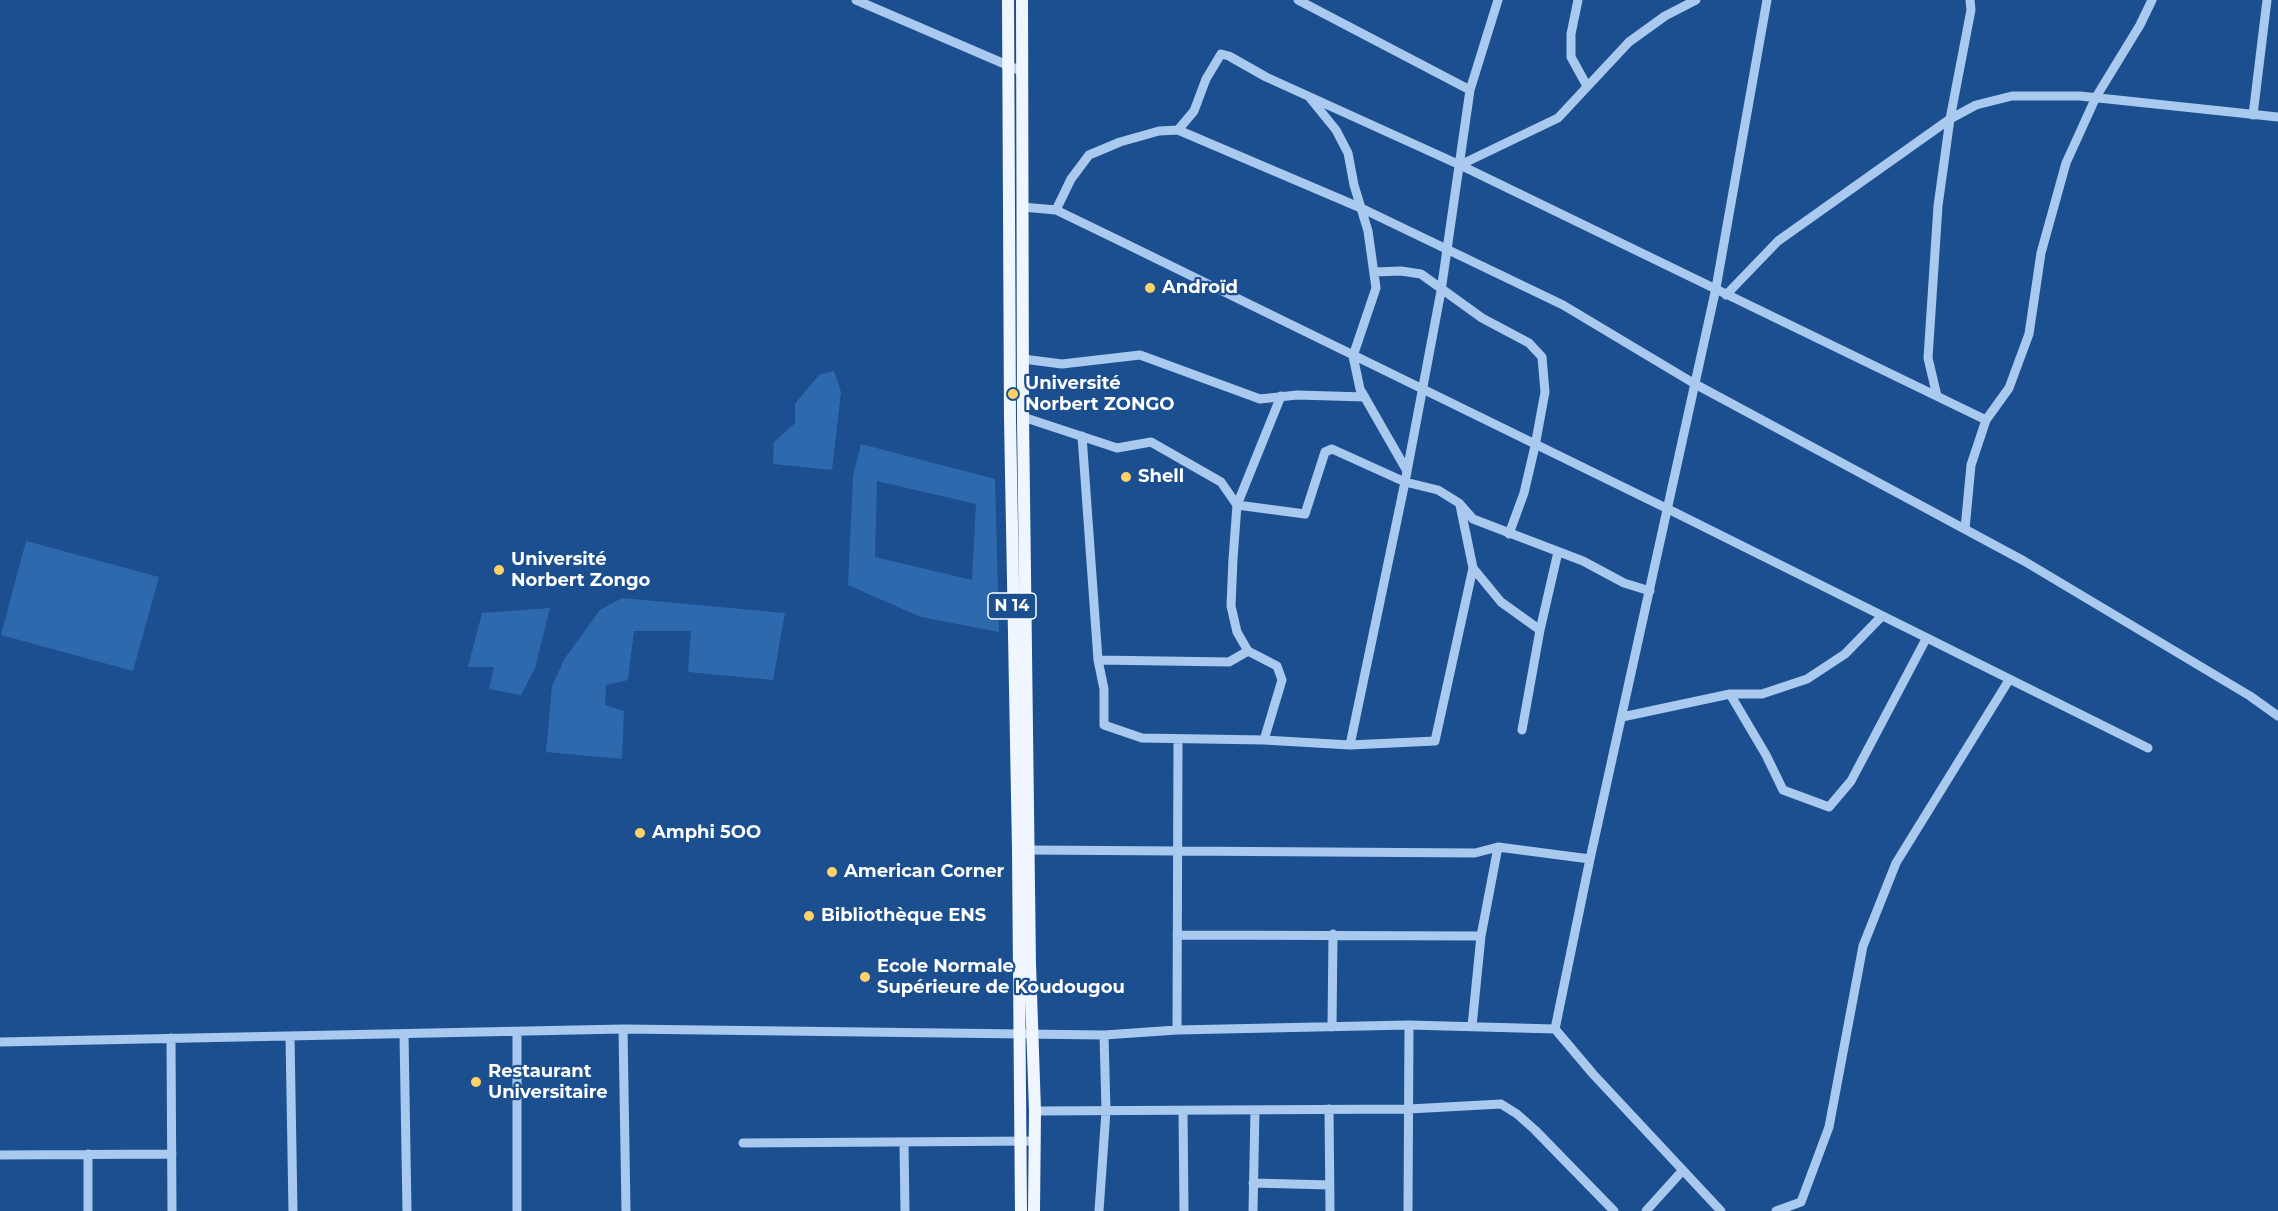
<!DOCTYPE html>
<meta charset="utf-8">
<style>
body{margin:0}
canvas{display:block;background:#1b4f8f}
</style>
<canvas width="2278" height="1211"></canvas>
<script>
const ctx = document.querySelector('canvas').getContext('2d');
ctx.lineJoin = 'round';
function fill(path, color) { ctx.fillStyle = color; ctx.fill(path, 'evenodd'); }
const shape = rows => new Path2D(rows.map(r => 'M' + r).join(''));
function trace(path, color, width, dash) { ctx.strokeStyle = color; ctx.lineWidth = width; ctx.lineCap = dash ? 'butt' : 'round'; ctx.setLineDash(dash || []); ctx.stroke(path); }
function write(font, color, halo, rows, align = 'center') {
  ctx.font = font + ' Montserrat,sans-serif'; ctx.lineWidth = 4.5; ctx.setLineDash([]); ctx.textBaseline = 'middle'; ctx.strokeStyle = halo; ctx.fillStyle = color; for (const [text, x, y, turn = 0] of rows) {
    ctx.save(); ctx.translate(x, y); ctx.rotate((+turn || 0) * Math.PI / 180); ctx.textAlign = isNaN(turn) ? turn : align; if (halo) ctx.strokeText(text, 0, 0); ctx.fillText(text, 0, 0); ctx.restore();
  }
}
fill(shape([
 [834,371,841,392,832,470,773,464,774,442,795,423,795,404,819,375],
 [861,444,995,479,999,632,921,617,848,585,853,476],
 [877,481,976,504,972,580,875,557],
 [26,541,159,577,133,671,1,635],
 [622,598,785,613,773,680,688,672,691,631,634,631,628,680,606,685,605,705,624,711,622,759,546,752,552,686,565,658,600,610],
 [550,608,535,668,521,695,489,689,494,667,468,667,482,613]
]), '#2e69ad');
trace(shape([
 [856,0,1021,71],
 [1298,0,1470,90],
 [1578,0,1571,34,1571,57,1587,86],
 [1310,98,1336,130,1348,153,1354,185,1368,231,1376,288,1353,356,1360,389,1407,471],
 [2253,115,2267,0],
 [1178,130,1361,208,1563,305,1695,384,2024,561,2250,696,2278,716],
 [1460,165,1558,118,1629,42,1665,16,1696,0],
 [1022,207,1056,210,1116,239,1668,509,2148,748],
 [1056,210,1071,179,1089,155,1120,142,1159,131,1178,130,1194,111,1206,79,1221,54,1229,56,1266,77,1460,165,1986,420],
 [1374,272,1401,271,1421,274,1482,318,1529,343,1542,357,1545,392,1535,446,1524,493,1509,534],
 [1726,295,1778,241,1950,119,1976,105,2012,96,2080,96,2278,117],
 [1023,359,1062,364,1140,355,1260,399,1297,395,1365,397],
 [1937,396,1928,358,1938,206,1950,119,1971,10,1970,0],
 [1023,417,1117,448,1151,442,1221,482,1237,505,1305,514,1325,452,1332,449,1405,482,1438,490,1459,503,1473,519,1583,561,1624,583,1650,591],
 [1082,436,1098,660,1229,662,1248,651],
 [1460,505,1473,568,1501,602,1540,630],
 [1965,529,1971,465,1986,420,2009,388,2029,334,2041,253,2066,163,2096,97,2140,25,2152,0],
 [1098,660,1104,689,1104,725,1142,738,1264,740,1350,745,1435,741,1473,568],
 [1730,694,1766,755,1783,790,1829,807,1851,781,1926,639],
 [1622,717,1730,694,1762,694,1807,679,1845,654,1881,617],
 [1522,730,1540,630,1558,552],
 [1264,740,1282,680,1277,666,1248,651,1237,632,1231,606,1233,559,1237,505,1281,396],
 [1350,745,1405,482,1441,291,1470,90,1498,0],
 [1498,847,1590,859],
 [1029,850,1475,853,1498,847,1481,936,1472,1026],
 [1177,935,1481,936],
 [1332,1027,1333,934],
 [623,1029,626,1211],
 [1555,1029,1590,859,1716,288,1767,0],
 [1177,1030,1178,740],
 [517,1032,517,1211],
 [404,1034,407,1211],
 [290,1036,293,1211],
 [171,1038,172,1211],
 [0,1042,623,1029,1104,1035,1177,1030,1409,1025,1555,1029,1593,1074,1721,1211],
 [1329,1109,1330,1211],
 [1035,1111,1409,1109,1501,1104,1517,1114,1535,1130,1614,1211],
 [1183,1111,1184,1211],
 [743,1143,1035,1141],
 [904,1143,905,1211],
 [88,1154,88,1211],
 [0,1155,172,1154],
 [1253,1183,1330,1185],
 [1099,1211,1106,1111,1104,1035],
 [1253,1211,1255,1110],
 [1408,1211,1409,1025],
 [1646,1211,1683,1170],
 [1776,1211,1801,1202,1829,1127,1863,946,1896,863,2009,680]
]), '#a9c9ee', 9);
trace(shape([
 [1008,0,1010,419,1018,850,1021,1211],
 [1022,0,1023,417,1030,964,1035,1111,1034,1211]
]), '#f0f6ff', 12);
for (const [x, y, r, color] of [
 [1150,288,6,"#ffd166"],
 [1013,394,6,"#ffd166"],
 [1126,477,6,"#ffd166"],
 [499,570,6,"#ffd166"],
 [640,833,6,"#ffd166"],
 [832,872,6,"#ffd166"],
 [809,916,6,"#ffd166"],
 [865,977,6,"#ffd166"],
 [476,1082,6,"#ffd166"]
]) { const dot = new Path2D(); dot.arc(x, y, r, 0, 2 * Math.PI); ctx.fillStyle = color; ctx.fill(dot); trace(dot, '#1b4f8f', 2); }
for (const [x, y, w] of [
 [1012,606,48]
]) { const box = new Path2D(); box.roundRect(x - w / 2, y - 13, w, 26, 4.5); ctx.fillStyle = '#1b4f8f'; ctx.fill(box); trace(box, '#fff', 1.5); }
write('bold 16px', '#fff', null, [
 ["N 14",1012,606]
]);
write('bold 18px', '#fff', '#1b4f8f', [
 ["Androïd",1162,288],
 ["Université",1025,384],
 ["Norbert ZONGO",1025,405],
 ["Shell",1138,477],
 ["Université",511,560],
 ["Norbert Zongo",511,581],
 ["Amphi 5OO",652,833],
 ["American Corner",844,872],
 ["Bibliothèque ENS",821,916],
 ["Ecole Normale",877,967],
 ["Supérieure de Koudougou",877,988],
 ["Restaurant",488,1072],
 ["Universitaire",488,1093]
], 'left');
</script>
